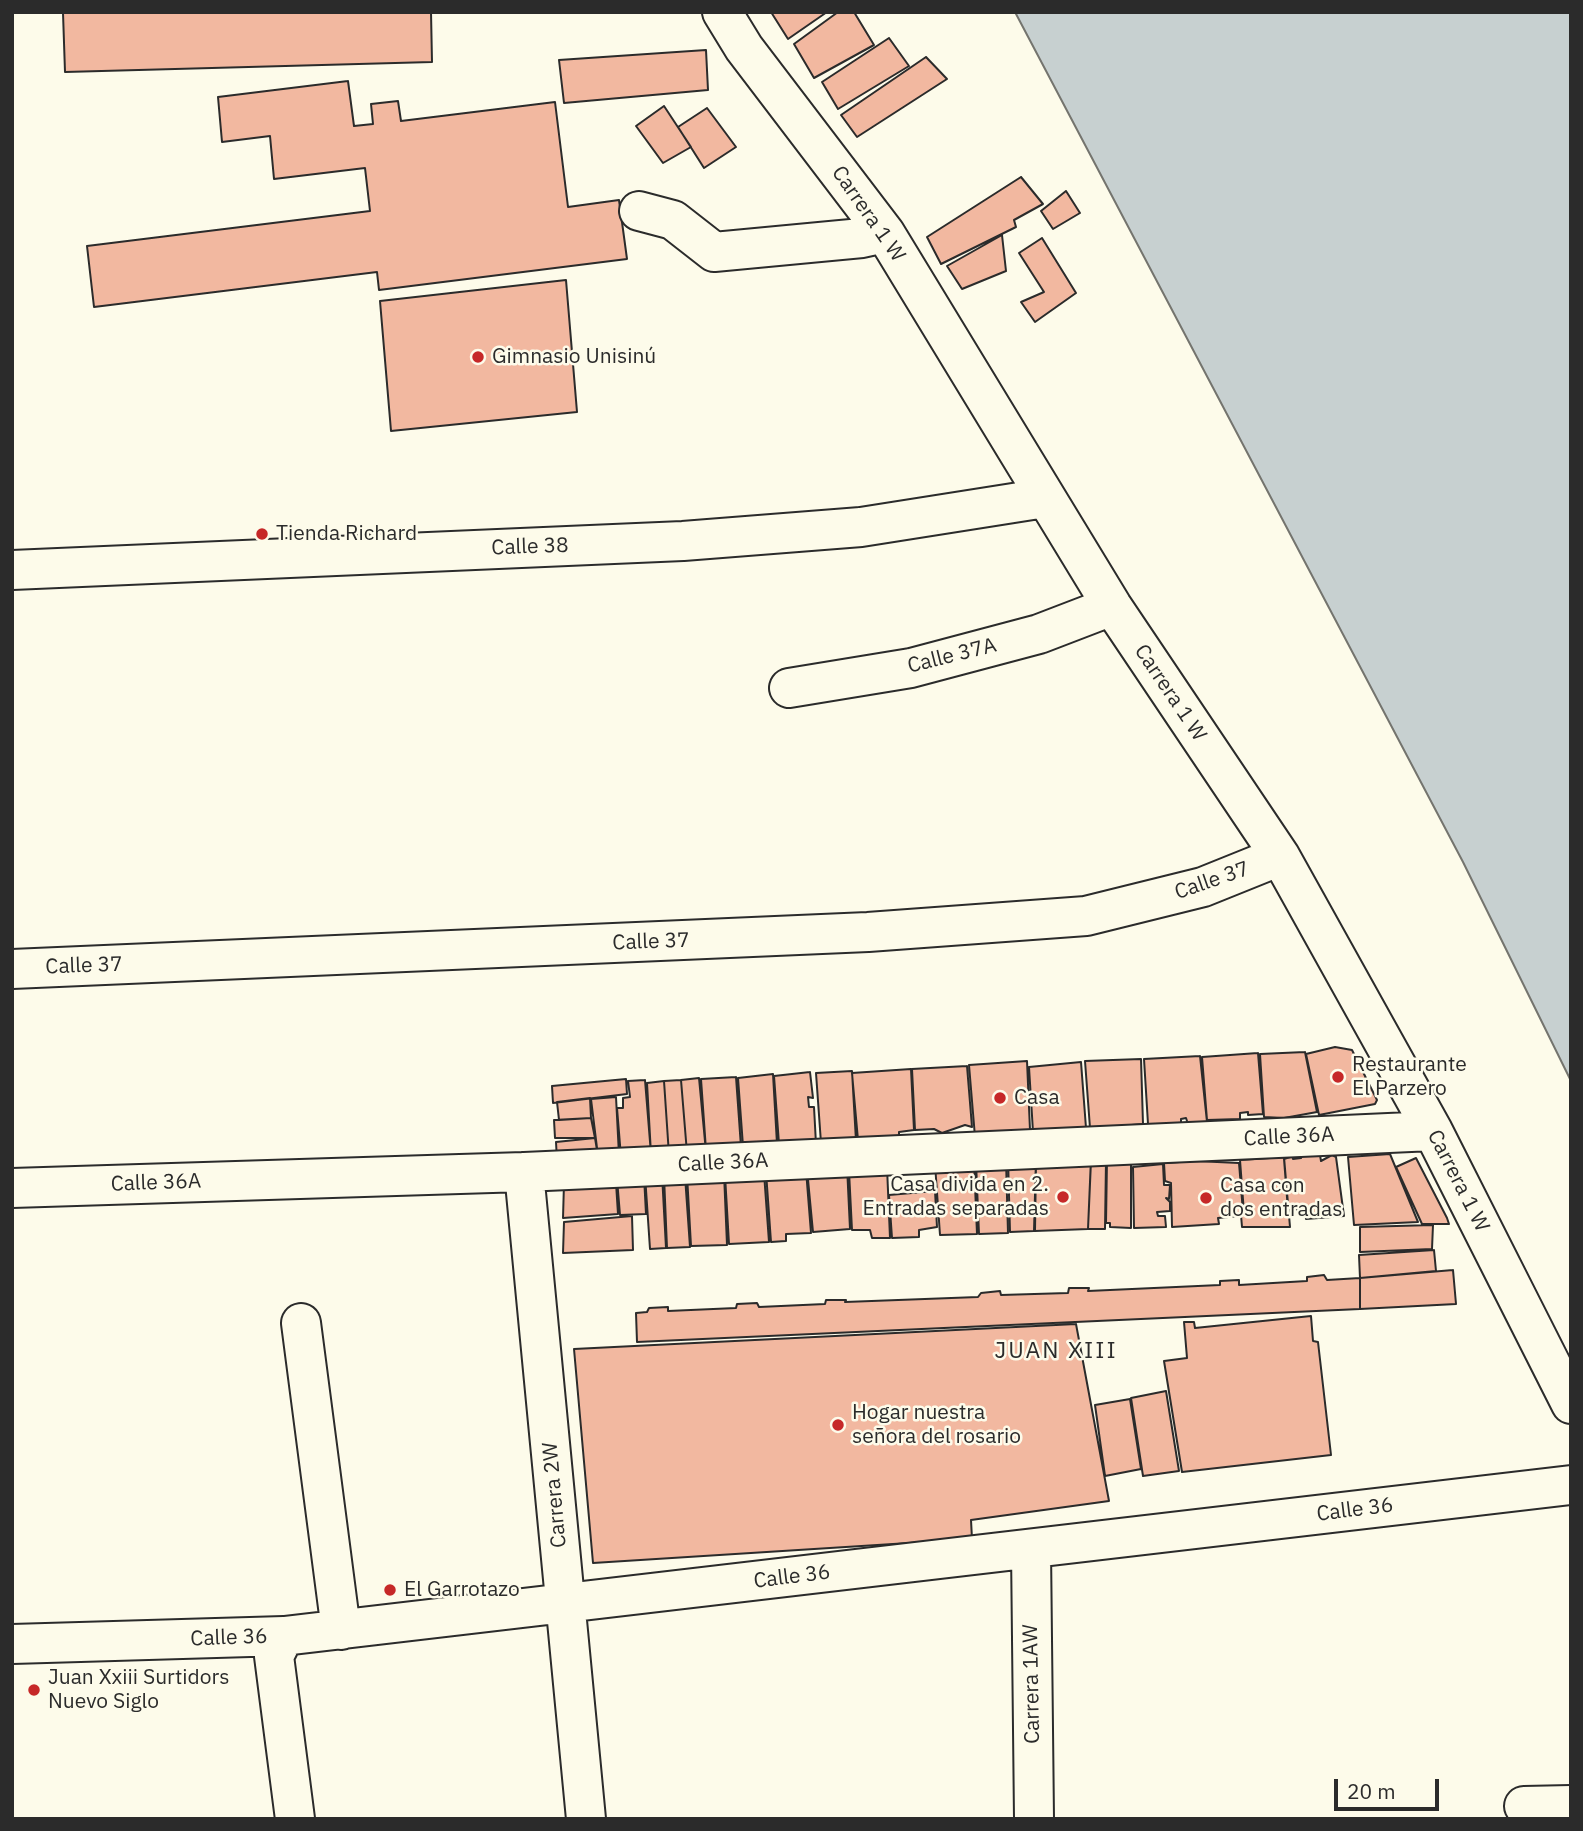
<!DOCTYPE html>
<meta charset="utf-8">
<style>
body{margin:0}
#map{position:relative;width:1583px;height:1831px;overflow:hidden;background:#fdfbea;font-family:"IBM Plex Sans",sans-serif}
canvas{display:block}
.frame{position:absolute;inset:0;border:14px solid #2b2b2b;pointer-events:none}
.scale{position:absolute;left:1334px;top:1779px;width:105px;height:32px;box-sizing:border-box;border:4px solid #2b2b2b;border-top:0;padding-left:9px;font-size:21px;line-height:24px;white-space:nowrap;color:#2b2b2b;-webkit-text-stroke:5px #fdfbea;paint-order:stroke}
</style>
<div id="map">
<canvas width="1583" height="1831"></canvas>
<div class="frame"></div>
<div class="scale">20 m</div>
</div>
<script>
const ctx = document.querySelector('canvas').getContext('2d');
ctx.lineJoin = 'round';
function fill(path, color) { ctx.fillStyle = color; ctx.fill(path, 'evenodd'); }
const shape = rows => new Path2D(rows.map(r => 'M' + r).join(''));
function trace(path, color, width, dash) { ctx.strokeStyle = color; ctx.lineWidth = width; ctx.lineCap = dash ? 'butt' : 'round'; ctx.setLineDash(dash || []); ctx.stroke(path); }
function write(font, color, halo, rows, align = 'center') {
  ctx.font = font + ' "IBM Plex Sans",sans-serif'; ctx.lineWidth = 5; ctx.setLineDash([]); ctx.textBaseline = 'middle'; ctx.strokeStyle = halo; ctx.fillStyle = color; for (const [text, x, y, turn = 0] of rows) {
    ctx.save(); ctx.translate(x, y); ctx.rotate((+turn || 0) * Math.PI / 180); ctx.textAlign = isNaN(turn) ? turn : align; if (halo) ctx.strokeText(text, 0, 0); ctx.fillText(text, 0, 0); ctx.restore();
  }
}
const water = shape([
 [1015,12,1571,12,1571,1081,1463,862,1015,12]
]);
fill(water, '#c7d0d0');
trace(water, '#74746e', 2);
const building = shape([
 [431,12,432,62,65,72,63,13,431,12],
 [771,12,827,12,788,39,771,12],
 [838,12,854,12,874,45,814,78,794,44,838,12],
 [889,38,909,66,838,109,822,82,889,38],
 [706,50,708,90,564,103,559,60,706,50],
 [926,57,947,79,857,137,841,115,926,57],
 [348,81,354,126,373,124,371,104,398,101,401,121,555,102,568,207,619,200,627,259,379,290,377,272,94,307,87,246,370,211,365,168,274,179,270,136,222,142,218,97,348,81],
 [664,106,691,147,663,163,636,126,664,106],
 [707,108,736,147,704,168,678,127,707,108],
 [1021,177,1043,204,1014,220,1016,227,941,264,927,237,1021,177],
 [1066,191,1080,213,1053,229,1041,211,1066,191],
 [1002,235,1006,271,962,289,947,266,1002,235],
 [1042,238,1076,293,1035,322,1021,302,1044,292,1019,253,1042,238],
 [566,280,577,412,391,431,380,301,566,280],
 [1335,1047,1352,1050,1377,1100,1375,1104,1319,1115,1306,1054,1335,1047],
 [1305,1052,1317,1112,1284,1118,1264,1117,1260,1054,1305,1052],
 [1258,1053,1263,1114,1248,1115,1248,1112,1240,1113,1240,1119,1207,1120,1202,1057,1258,1053],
 [1200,1056,1207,1122,1188,1124,1186,1118,1181,1119,1181,1124,1148,1124,1144,1059,1200,1056],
 [1141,1059,1143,1124,1132,1125,1131,1128,1090,1128,1085,1061,1141,1059],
 [1027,1061,1030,1130,975,1137,969,1065,1027,1061],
 [1081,1062,1086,1128,1033,1132,1029,1067,1081,1062],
 [967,1066,972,1127,965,1125,942,1133,934,1129,915,1130,912,1069,967,1066],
 [911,1069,914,1130,899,1132,899,1138,858,1140,852,1073,911,1069],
 [852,1071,856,1141,821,1143,816,1073,852,1071],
 [810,1072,813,1098,808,1097,809,1107,814,1107,816,1144,779,1144,774,1076,810,1072],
 [773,1074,777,1144,743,1146,738,1078,773,1074],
 [736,1077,741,1147,706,1150,701,1079,736,1077],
 [699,1078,706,1152,687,1153,681,1080,699,1078],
 [626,1079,627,1094,553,1103,552,1086,626,1079],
 [645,1080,651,1154,621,1157,617,1108,623,1108,623,1098,630,1097,628,1081,645,1080],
 [681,1080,687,1153,669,1155,664,1081,681,1080],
 [664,1081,669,1155,651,1154,647,1083,664,1081],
 [616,1097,619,1155,598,1156,591,1099,616,1097],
 [590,1098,591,1118,559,1120,557,1102,590,1098],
 [591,1118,595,1138,555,1138,554,1120,591,1118],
 [595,1138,598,1156,557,1161,556,1142,595,1138],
 [1303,1154,1320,1155,1321,1161,1332,1155,1336,1157,1344,1216,1306,1219,1305,1209,1288,1210,1284,1159,1293,1156,1293,1159,1301,1158,1303,1154],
 [1390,1154,1418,1222,1354,1225,1348,1157,1390,1154],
 [1284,1157,1290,1227,1242,1227,1241,1215,1244,1213,1240,1160,1284,1157],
 [1008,1158,1036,1158,1034,1231,1010,1232,1008,1158],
 [1091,1158,1088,1229,1035,1231,1036,1164,1091,1158],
 [1131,1158,1131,1228,1110,1227,1110,1223,1106,1223,1107,1159,1131,1158],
 [1416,1158,1447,1218,1449,1224,1422,1224,1396,1167,1416,1158],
 [1006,1160,1008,1233,979,1234,976,1162,1006,1160],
 [974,1161,977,1234,940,1235,935,1164,974,1161],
 [1091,1161,1106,1161,1105,1229,1088,1229,1091,1161],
 [1195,1161,1239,1163,1243,1212,1239,1216,1218,1218,1219,1224,1172,1227,1171,1183,1165,1181,1164,1163,1195,1161],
 [1163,1164,1164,1185,1170,1185,1169,1199,1166,1198,1170,1202,1170,1211,1157,1212,1158,1216,1165,1216,1166,1227,1134,1228,1133,1167,1163,1164],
 [847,1166,850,1229,813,1232,807,1169,847,1166],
 [887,1167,890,1238,872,1238,870,1230,852,1230,849,1171,887,1167],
 [806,1170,811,1233,786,1234,786,1241,771,1242,766,1172,806,1170],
 [724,1173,727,1245,691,1246,687,1175,724,1173],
 [764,1173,769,1242,729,1244,725,1175,764,1173],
 [662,1174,666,1248,650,1249,645,1175,662,1174],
 [644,1176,646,1214,620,1215,617,1179,644,1176],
 [664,1176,685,1176,690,1247,667,1248,664,1176],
 [564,1183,616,1183,618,1214,563,1218,564,1183],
 [935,1191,937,1227,919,1230,919,1237,892,1238,889,1195,935,1191],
 [632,1216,633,1250,563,1253,564,1222,632,1216],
 [1433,1225,1432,1249,1360,1252,1360,1227,1433,1225],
 [1434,1250,1436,1271,1360,1278,1359,1255,1434,1250],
 [1453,1270,1456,1304,1360,1309,1360,1278,1453,1270],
 [1324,1275,1327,1280,1360,1278,1360,1309,637,1342,636,1313,647,1312,649,1308,668,1307,668,1311,736,1308,737,1304,757,1303,759,1307,825,1304,826,1300,846,1300,845,1302,978,1297,981,1293,1000,1291,1001,1295,1068,1293,1069,1288,1089,1288,1088,1291,1220,1285,1220,1281,1239,1280,1239,1285,1307,1281,1307,1277,1324,1275],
 [1311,1316,1313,1341,1318,1342,1331,1455,1182,1472,1164,1361,1187,1358,1184,1322,1194,1322,1195,1328,1311,1316],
 [1076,1324,1109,1501,971,1520,972,1539,593,1563,574,1349,1076,1324],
 [1166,1391,1179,1471,1143,1476,1131,1398,1166,1391],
 [1130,1399,1141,1469,1105,1476,1095,1405,1130,1399]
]);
fill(building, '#f2b8a0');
trace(building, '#2b2b2b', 2);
const minor = shape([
 [722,12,744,48,885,233,1112,606,1280,856,1433,1131,1571,1404],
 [639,211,673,220,714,252,862,238,885,233],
 [12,570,683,541,861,527,1045,498],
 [789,688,911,668,1039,634,1112,606],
 [12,969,868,932,1086,916,1203,887,1280,856],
 [524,1172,586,1819],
 [12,1188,524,1172,1433,1131],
 [301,1323,341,1630],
 [1031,1549,1034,1819],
 [284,1636,274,1656,295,1819],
 [12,1644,284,1636,1571,1485],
 [1524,1806,1571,1805]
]);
trace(minor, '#2b2b2b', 42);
trace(minor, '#fdfbea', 38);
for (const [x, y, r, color] of [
 [478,357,7,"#c62828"],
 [262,534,7,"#c62828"],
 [1338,1077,7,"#c62828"],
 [1000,1098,7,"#c62828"],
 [1063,1197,7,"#c62828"],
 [1206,1198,7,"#c62828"],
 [838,1425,7,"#c62828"],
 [390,1590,7,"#c62828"],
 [34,1690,7,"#c62828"]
]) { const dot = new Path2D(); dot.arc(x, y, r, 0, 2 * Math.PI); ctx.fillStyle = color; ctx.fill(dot); trace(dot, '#fdfbea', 2.5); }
write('21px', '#2b2b2b', '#fdfbea', [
 ["Carrera 1 W",868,214,55],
 ["Calle 38",530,547,-2],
 ["Calle 37A",952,656,-14],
 ["Carrera 1 W",1170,693,56],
 ["Calle 37",1212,881,-19],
 ["Calle 37",651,942,-2],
 ["Calle 37",84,966,-2],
 ["Calle 36A",1289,1137,-3],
 ["Calle 36A",723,1163,-3],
 ["Carrera 1 W",1458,1181,63],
 ["Calle 36A",156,1183,-2],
 ["Carrera 2W",555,1495,-95],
 ["Calle 36",1355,1510,-7],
 ["Calle 36",792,1577,-7],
 ["Calle 36",229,1638,-2],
 ["Carrera 1AW",1032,1684,-91]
]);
write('21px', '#2b2b2b', '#fdfbea', [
 ["Gimnasio Unisinú",492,357],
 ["Tienda Richard",276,534],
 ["Restaurante",1352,1065],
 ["El Parzero",1352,1089],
 ["Casa",1014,1098],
 ["Casa divida en 2.",1049,1185,"right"],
 ["Entradas separadas",1049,1209,"right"],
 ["Casa con",1220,1186],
 ["dos entradas",1220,1210],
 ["Hogar nuestra",852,1413],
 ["señora del rosario",852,1437],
 ["El Garrotazo",404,1590],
 ["Juan Xxiii Surtidors",48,1678],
 ["Nuevo Siglo",48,1702]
], 'left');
ctx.letterSpacing = '2px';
write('23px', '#2b2b2b', '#fdfbea', [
 ["JUAN XIII",1056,1351]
]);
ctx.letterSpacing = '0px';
</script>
